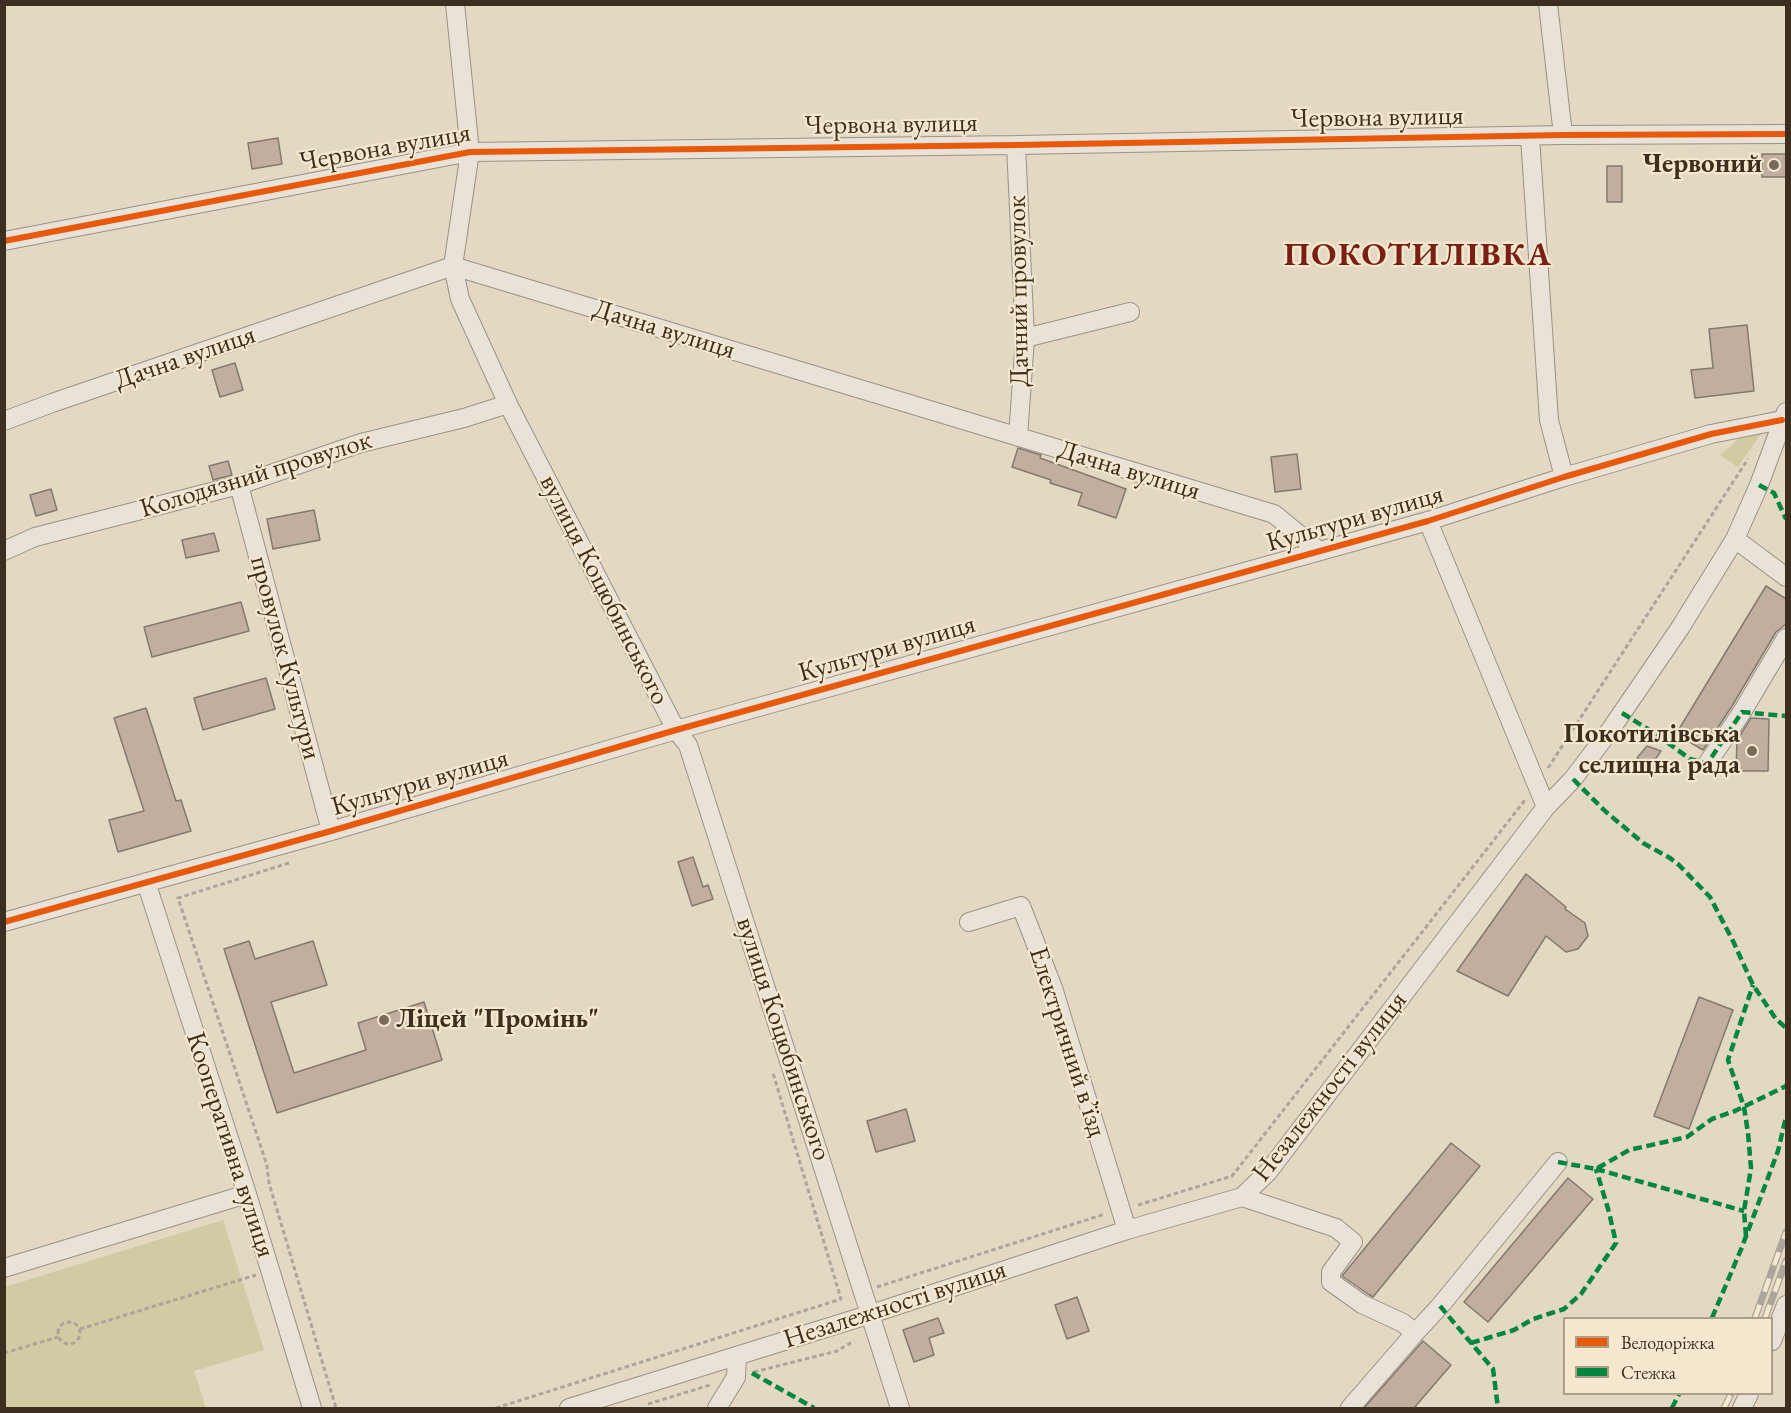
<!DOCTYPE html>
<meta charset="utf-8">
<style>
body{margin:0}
#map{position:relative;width:1791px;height:1413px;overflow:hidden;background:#e3d8c2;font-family:"EB Garamond",serif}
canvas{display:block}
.frame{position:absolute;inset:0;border:6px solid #3d2f1f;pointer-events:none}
.legend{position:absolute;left:1563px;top:1317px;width:210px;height:78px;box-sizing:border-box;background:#f6e8cf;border:2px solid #ac9e89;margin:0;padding:8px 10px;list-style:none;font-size:18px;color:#3d2f1f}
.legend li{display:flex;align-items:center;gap:12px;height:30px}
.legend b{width:30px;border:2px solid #ac9e89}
</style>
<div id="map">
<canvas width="1791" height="1413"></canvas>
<div class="frame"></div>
<ul class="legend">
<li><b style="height:8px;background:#e8590c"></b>Велодоріжка</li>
<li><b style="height:8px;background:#00873e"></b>Стежка</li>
</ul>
</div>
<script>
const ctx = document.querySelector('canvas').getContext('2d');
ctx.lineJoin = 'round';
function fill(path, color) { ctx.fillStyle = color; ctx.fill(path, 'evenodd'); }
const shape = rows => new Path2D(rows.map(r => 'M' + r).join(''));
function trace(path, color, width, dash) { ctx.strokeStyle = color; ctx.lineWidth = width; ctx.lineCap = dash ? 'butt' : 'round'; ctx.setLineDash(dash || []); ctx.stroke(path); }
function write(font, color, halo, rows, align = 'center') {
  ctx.font = font + ' "EB Garamond",serif'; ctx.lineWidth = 4.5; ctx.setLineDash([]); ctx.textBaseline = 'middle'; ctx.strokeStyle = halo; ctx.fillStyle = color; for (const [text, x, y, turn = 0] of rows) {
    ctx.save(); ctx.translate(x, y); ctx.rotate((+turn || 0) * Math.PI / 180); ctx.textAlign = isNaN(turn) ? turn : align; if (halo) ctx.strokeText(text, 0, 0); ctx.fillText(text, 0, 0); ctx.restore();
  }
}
fill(shape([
 [1761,434,1738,467,1720,455,1741,437],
 [223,1220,264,1350,194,1371,206,1408,5,1408,5,1287]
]), '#d1caa2');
const building = shape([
 [278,138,282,164,252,169,248,143,278,138],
 [1762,154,1786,154,1786,177,1762,177,1762,154],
 [1607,166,1622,166,1622,202,1607,202,1607,166],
 [1747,325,1754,391,1695,398,1691,370,1713,368,1709,329,1747,325],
 [235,363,243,390,220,397,212,370,235,363],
 [1018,448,1041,455,1040,458,1126,489,1116,518,1078,505,1082,493,1050,483,1051,480,1012,467,1018,448],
 [1297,454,1301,489,1275,492,1271,457,1297,454],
 [228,461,232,475,213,480,209,466,228,461],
 [51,489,57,510,36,516,30,495,51,489],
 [314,510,320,540,273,549,267,519,314,510],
 [214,533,219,551,186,558,182,540,214,533],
 [1766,586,1786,599,1786,624,1776,632,1732,706,1703,750,1676,734,1766,586],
 [241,602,249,631,152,657,144,627,241,602],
 [266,678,275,709,203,730,194,698,266,678],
 [146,708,176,801,181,800,191,831,118,852,109,820,144,811,114,718,146,708],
 [1751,718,1769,719,1768,771,1736,771,1737,740,1751,718],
 [1647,746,1661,751,1650,767,1637,758,1647,746],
 [693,857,703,887,708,885,713,899,692,906,678,862,693,857],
 [1526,874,1566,907,1565,909,1585,923,1588,936,1578,949,1566,952,1546,936,1508,996,1457,971,1526,874],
 [249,941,255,959,313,941,327,985,271,1002,294,1073,366,1050,358,1023,424,1002,442,1060,277,1113,224,949,249,941],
 [1699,997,1733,1010,1689,1129,1654,1116,1699,997],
 [906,1109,915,1141,876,1152,867,1121,906,1109],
 [1451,1143,1480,1166,1373,1297,1368,1294,1342,1276,1451,1143],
 [1568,1178,1593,1199,1488,1322,1464,1302,1568,1178],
 [1077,1297,1089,1331,1067,1339,1055,1305,1077,1297],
 [938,1318,944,1333,929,1338,934,1355,914,1362,903,1330,938,1318],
 [1423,1341,1451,1365,1414,1408,1364,1408,1423,1341]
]);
fill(building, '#c1ae9e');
trace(building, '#827a6e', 1.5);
const minor = shape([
 [455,4,470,152,453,266,460,299,508,404,676,730,688,745,900,1408],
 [1548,4,1563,135],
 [1530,137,1549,420,1564,477],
 [1016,145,1025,338,1018,437],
 [4,241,470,152,1016,145,1563,135,1786,134],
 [1025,338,1130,312],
 [4,421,52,403,453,266,1274,514,1319,551],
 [239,485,331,831],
 [1428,521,1546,807],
 [1735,539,1786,577],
 [4,551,35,537,239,485,361,443,464,418,508,404],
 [1707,764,1742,712,1786,638],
 [146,882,247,1194,312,1408],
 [4,922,331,831,676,730,1428,521,1564,477,1711,434,1782,420],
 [969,922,1021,906,1053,988,1127,1230],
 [1242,1197,1336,1228,1353,1242,1331,1272,1331,1282,1362,1304,1403,1323,1415,1333,1350,1408],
 [4,1268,247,1194],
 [1415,1333,1440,1306,1558,1162],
 [1772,1341,1786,1305],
 [569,1408,871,1314,1127,1230,1242,1197,1268,1172,1546,807,1573,779,1611,729,1680,628,1735,539,1759,485,1786,412],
 [717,1408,736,1377,737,1356],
 [1742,1408,1749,1394]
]);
trace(minor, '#9a9283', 20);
trace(shape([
 [1548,768,1748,459],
 [289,863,178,898,259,1141,267,1166,269,1183,336,1408],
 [1138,1205,1232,1176,1525,800],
 [877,1287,1105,1214],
 '58 1333a11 11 0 1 1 22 0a11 11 0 1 1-22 0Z',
 [80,1329,256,1275],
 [4,1353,58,1337],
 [754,1372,837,1351,854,1341],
 [648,1404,710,1385],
 [496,1408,841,1299,773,1073]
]), '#aba59b', 3, [4.5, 3]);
trace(minor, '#e8e2d8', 18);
const rail = shape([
 [1755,1318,1786,1232],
 [1765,1318,1786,1261],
 [1724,1408,1731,1394]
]);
trace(rail, '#aba59b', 7);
trace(rail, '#f6e8cf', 4.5, [14]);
trace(shape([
 [1759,485,1774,493,1786,519],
 [1622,713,1656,734,1690,759,1707,764,1742,712,1786,716],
 [1573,779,1605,811,1643,843,1670,858,1679,865,1710,897,1733,941,1753,985,1776,1019,1786,1028],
 [1558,1162,1596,1169,1629,1150,1687,1137,1712,1119,1735,1111,1786,1086],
 [1596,1169,1744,1211],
 [1746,1236,1744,1211,1751,1168,1748,1133,1744,1107,1728,1060,1753,985],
 [1440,1306,1493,1369,1498,1408],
 [1712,1318,1742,1247,1778,1151,1786,1117],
 [1471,1343,1514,1330,1533,1319,1564,1309,1581,1294,1616,1243,1609,1212,1596,1169],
 [752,1373,814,1408],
 [1672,1408,1679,1394]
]), '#00873e', 4.5, [9, 4.5]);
trace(shape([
 [4,241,470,152,1016,145,1563,135,1786,134],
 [4,922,331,831,676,730,1428,521,1564,477,1711,434,1782,420]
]), '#e8590c', 6);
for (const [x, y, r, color] of [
 [1774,165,6,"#776a58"],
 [1752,751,6,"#776a58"],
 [384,1020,6,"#776a58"]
]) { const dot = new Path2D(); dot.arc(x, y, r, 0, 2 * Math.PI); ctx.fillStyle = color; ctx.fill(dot); trace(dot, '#f6e8cf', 2); }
write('27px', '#3d2f1f', '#f6e8cf', [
 ["Червона вулиця",1377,118,-1],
 ["Червона вулиця",891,125,-1],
 ["Червона вулиця",385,148,-10],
 ["Дачний провулок",1019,291,-91],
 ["Дачна вулиця",664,330,17],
 ["Дачна вулиця",185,358,-19],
 ["Дачна вулиця",1129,471,17],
 ["Колодязний провулок",256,475,-17],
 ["Культури вулиця",1355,519,-16],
 ["вулиця Коцюбинського",604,590,63],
 ["Культури вулиця",887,649,-16],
 ["провулок Культури",285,658,75],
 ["Культури вулиця",420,783,-16],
 ["вулиця Коцюбинського",783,1039,72],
 ["Електричний в’їзд",1067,1042,72],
 ["Незалежності вулиця",1330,1087,-52],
 ["Кооперативна вулиця",230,1145,72],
 ["Незалежності вулиця",895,1305,-18]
]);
write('bold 27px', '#3d2f1f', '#f6e8cf', [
 ["Червоний",1762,165],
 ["Покотилівська",1740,735],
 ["селищна рада",1740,766],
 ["Ліцей \"Промінь\"",396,1020,"left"]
], 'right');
ctx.letterSpacing = '1.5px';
write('bold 33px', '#7a1f14', '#f6e8cf', [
 ["ПОКОТИЛІВКА",1418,256]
]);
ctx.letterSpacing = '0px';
</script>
